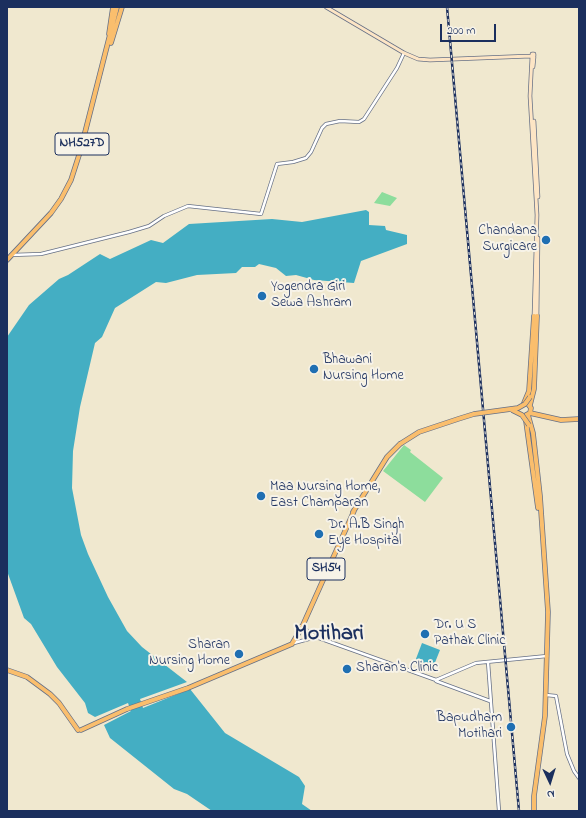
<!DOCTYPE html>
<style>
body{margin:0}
#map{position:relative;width:586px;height:818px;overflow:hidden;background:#f0e8cf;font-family:"Indie Flower",sans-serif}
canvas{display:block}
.frame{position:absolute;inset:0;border:8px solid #1b2f5e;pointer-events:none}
.north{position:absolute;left:530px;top:762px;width:40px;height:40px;-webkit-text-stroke:3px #f7f3e8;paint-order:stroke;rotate:176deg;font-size:11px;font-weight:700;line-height:16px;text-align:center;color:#1b2f5e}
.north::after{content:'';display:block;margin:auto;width:14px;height:18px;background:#1b2f5e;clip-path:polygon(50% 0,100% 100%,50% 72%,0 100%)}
.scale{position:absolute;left:440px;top:24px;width:56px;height:18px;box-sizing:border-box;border:2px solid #1b2f5e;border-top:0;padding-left:5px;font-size:12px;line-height:14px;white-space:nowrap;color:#1b2f5e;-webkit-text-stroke:3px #f7f3e8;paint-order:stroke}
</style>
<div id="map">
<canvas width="586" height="818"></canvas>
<div class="frame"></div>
<div class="north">N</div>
<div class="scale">200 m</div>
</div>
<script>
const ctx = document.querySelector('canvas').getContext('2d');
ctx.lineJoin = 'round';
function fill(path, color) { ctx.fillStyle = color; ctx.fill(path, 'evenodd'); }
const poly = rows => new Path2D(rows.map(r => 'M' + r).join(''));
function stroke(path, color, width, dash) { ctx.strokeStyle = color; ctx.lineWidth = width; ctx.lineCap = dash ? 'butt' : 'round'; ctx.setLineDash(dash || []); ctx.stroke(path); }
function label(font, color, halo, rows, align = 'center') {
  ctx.font = font + ' "Indie Flower",sans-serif'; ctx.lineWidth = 4; ctx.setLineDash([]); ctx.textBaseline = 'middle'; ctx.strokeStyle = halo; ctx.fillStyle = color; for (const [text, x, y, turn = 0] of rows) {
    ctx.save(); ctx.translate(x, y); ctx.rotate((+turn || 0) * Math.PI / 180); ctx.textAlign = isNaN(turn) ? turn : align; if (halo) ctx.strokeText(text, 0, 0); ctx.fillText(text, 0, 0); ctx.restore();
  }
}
const green = poly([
 [382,192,397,198,390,206,374,203],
 [404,445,411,450,410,452,443,478,425,502,383,471]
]);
const water = poly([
 [366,210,369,212,369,225,385,226,386,230,407,235,407,244,361,261,354,283,314,280,296,275,286,276,276,268,259,264,255,267,242,267,236,273,197,275,166,283,156,282,115,308,102,337,95,343,80,407,73,451,72,488,81,535,88,554,108,597,127,631,142,647,187,682,140,699,143,708,190,689,225,733,299,777,305,786,302,804,312,811,212,811,187,794,174,789,110,738,104,725,131,711,128,703,95,717,88,713,85,703,57,667,31,624,24,618,7,571,7,337,29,305,59,279,68,275,100,254,110,259,151,240,163,243,189,224,272,219,302,222],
 [422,643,440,650,432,670,414,664]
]);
const tertiary = poly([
 [11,255,41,254,129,232,149,226,164,216,188,206,261,214,277,164,293,162,306,158,311,152,322,128,326,124,340,121,359,122,364,119,397,68,404,53],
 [301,626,316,637,436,680,476,663,547,656],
 [294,643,316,637],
 [488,662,499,811],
 [436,681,490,701],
 [546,695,556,696,567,754,574,771,579,778]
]);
const secondary = poly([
 [326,7,404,53,418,59,430,60,531,56],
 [532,54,534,54,534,56,532,57,532,54],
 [532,56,530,96,537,215,534,316],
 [533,67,534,57],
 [534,121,538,197],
 [537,316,538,238]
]);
const primary = poly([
 [524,403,528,404,531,408,530,413,526,415],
 [524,403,529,391,534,316],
 [530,405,534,389,537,316],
 [530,413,561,420,579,419],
 [528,415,533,433,540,496,548,612,545,716,534,796,534,811],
 [526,421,538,508],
 [353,512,387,457,400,444],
 [7,670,27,677,50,694,59,703,78,730],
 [81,730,127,709,188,688,292,644,302,627,354,511]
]);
const trunk = poly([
 [109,34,113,7],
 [111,43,122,7],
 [7,260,51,213,61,199,71,180,80,152,117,7]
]);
const rail = poly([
 [447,7,519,811]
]);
const primaryBridge = poly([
 [512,410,522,415,529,425],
 [400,444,419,432,458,419,474,414,518,408,525,404,530,397]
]);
const markers = [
 [546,240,5,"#1f6fb2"],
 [262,296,5,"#1f6fb2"],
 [314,369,5,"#1f6fb2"],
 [261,496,5,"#1f6fb2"],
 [319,534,5,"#1f6fb2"],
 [425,634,5,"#1f6fb2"],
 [239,654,5,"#1f6fb2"],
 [347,669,5,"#1f6fb2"],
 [511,727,5,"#1f6fb2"]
];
const shields = [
 [82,144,54],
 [326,569,38]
];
const shieldNames = [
 ["NH527D",82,144],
 ["SH54",326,569]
];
const poiNames = [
 ["Chandana",537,232,"right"],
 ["Surgicare",537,248,"right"],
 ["Yogendra Giri",271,288],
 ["Sewa Ashram",271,304],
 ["Bhawani",323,361],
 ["Nursing Home",323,377],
 ["Maa Nursing Home,",270,488],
 ["East Champaran",270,504],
 ["Dr. A.B Singh",328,526],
 ["Eye Hospital",328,542],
 ["Dr. U S",434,626],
 ["Pathak Clinic",434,642],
 ["Sharan",230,646,"right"],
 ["Nursing Home",230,662,"right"],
 ["Sharan's Clinic",356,669],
 ["Bapudham",502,719,"right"],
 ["Motihari",502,735,"right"]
];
const townNames = [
 ["Motihari",329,635]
];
fill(green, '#8ddd9c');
fill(water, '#44aec3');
stroke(tertiary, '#667086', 4);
stroke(secondary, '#667086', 4.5);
stroke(primary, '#667086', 5.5);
stroke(trunk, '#667086', 5.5);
stroke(tertiary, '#fff', 2.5);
stroke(secondary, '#fde5c5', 3);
stroke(primary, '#fabe6d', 4);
stroke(trunk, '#fabe6d', 4);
stroke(rail, '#1b2f5e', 2.5);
stroke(rail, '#f7f3e8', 1, [3]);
stroke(primaryBridge, '#667086', 5.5, []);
stroke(primaryBridge, '#fabe6d', 4);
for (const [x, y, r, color] of markers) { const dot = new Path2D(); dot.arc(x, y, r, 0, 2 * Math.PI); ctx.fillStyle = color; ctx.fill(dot); stroke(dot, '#f7f3e8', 1.5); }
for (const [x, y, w] of shields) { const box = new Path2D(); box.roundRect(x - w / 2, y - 11, w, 22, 3); ctx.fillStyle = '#f7f3e8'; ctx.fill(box); stroke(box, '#1b2f5e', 1); }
label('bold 13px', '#1b2f5e', null, shieldNames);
label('14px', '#1b2f5e', '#f7f3e8', poiNames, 'left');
label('bold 22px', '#1b2f5e', '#f7f3e8', townNames);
</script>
